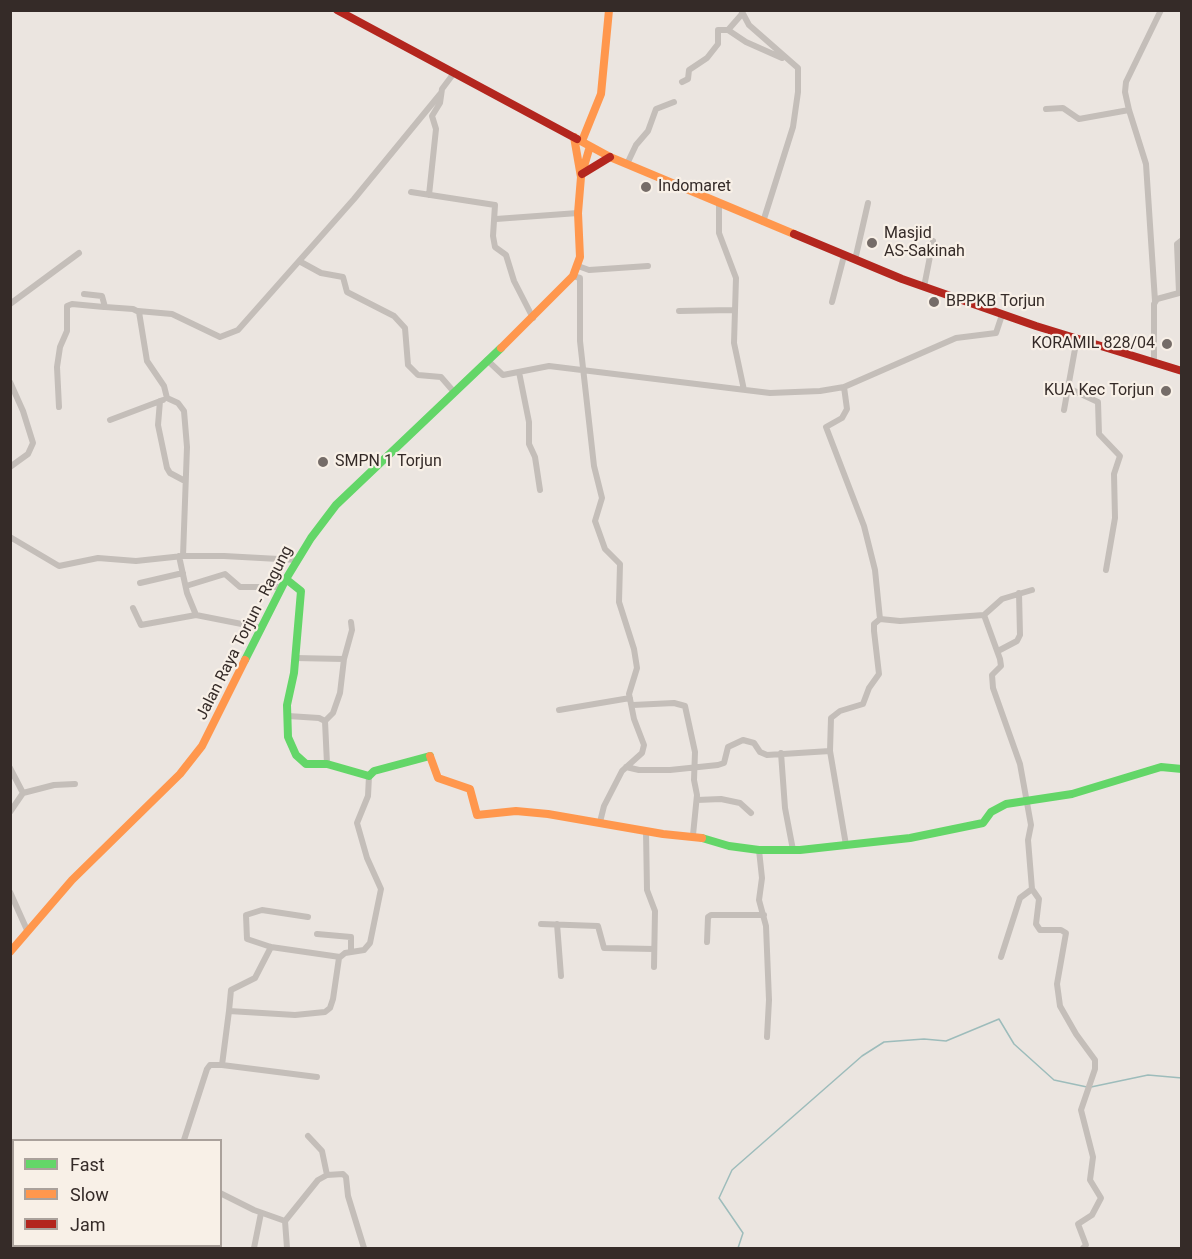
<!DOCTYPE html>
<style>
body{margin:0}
#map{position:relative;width:1192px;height:1259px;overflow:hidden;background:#ebe5e0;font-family:Roboto,sans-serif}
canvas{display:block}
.frame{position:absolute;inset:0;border:12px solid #352b28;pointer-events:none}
.legend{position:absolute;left:12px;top:1139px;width:210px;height:108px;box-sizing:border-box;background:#f8f0e7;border:2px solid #aaa19b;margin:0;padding:8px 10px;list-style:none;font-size:18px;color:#352b28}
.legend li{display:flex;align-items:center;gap:12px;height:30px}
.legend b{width:30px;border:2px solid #aaa19b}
</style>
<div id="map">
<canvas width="1192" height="1259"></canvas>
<div class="frame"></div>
<ul class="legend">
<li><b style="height:8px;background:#63d668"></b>Fast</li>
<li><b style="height:8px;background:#ff974d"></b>Slow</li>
<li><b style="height:8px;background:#b3261e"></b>Jam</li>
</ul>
</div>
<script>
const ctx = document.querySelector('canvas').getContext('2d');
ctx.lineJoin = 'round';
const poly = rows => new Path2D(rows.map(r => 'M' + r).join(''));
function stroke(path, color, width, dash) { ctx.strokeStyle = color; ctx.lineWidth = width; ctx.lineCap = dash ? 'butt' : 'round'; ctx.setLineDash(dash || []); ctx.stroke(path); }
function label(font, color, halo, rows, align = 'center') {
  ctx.font = font + ' Roboto,sans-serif'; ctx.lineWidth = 4.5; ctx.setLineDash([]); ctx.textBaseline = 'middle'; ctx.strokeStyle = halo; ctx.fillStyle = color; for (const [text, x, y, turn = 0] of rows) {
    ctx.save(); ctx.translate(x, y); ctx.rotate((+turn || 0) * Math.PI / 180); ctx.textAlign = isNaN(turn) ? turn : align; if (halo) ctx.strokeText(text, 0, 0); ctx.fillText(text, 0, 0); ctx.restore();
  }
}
const stream = poly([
 [1091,1087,1148,1075,1182,1078],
 [738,1248,743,1233,719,1198,732,1170,862,1056,884,1042,924,1039,946,1041,999,1019,1014,1044,1054,1080,1087,1087]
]);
const street = poly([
 [741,10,749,25,798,68,798,92,793,127,763,222],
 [742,14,728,30,746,42,782,58],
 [682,82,688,79,689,70,707,58,718,44,718,30,728,30],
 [1046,109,1063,108,1079,119,1129,110,1125,92,1126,82,1161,10],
 [1129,110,1146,164,1155,301],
 [627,164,636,145,648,131,656,109,674,102],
 [411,192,495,205,493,236,495,247,506,255,514,281,533,318],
 [429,195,436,129,432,116,440,103,442,89,454,73],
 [719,204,719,233,736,278,734,343,744,390],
 [496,219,578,213],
 [855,260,868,203],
 [299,261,321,273,343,277,347,292,394,316,405,328,408,365,418,375,441,377,454,392],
 [578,266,589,270,648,266],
 [573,276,580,278,580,341,594,466,602,498,595,521,605,549,620,564,619,602,634,649,637,668,629,694,634,719,644,745,642,753,622,771,604,806,600,822],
 [924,287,933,241],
 [84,294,102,296,105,307,133,309,139,312,147,361,164,386,167,398,178,403,184,411,187,447,183,556],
 [832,302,844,256],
 [10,304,79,253],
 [138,311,172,314,220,337,238,330,354,199,441,93],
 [679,311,733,310],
 [487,360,503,375,549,366,770,393,820,391,844,387,956,338,996,333,1002,315],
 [1154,362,1154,304,1157,299,1179,293,1177,244,1182,240],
 [519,372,529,422,529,444,535,457,540,490],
 [10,382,23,411,33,443,28,454,10,467],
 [844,387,847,409,842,418,826,427,864,526,875,570,880,619,900,621,984,615,1000,659,1001,666,992,675,993,688,1020,764,1031,825,1028,840,1032,889,1039,899,1036,924,1040,930,1061,930,1066,933,1057,984,1060,1006,1076,1034,1095,1060,1095,1069,1081,1110,1093,1157,1090,1180,1101,1198,1092,1215,1078,1224,1086,1245,1083,1248],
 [1068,388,1098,402,1099,434,1120,456,1114,474,1115,518,1106,570],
 [160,401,158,425,167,468,170,473,185,481],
 [59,407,57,367,60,347,67,331,67,306,72,304,104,307],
 [1064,410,1077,338],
 [110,420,163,400],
 [10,537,59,566,98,558,136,561,183,556,224,556,297,560],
 [179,556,187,593,196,615,262,628],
 [140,583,183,573],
 [186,586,225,574,240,587,282,587],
 [133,608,141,625,196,615],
 [984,615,1002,599,1032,590],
 [998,651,1017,641,1020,635,1019,593],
 [295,658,344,659,352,630,351,622],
 [633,705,674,703,685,706,695,752,694,780,697,795,693,835],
 [559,710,630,698],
 [288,716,319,718,325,721,327,764],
 [325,721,333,713,340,693,344,659],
 [830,751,831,718,840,711,863,704,869,688,879,674,874,631,874,624,880,619],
 [781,753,785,808,793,850],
 [626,767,639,770,670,770,718,765,724,763,728,747,743,740,754,743,760,752,767,755,830,751,846,845],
 [10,768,23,793,10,812],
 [23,793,54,785,75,784],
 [697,800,721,799,740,803,751,813],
 [646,831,647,890,655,911,654,967],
 [759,850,762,878,759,900,766,926,769,1000,767,1037],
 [10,892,27,930],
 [308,917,262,910,246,915,247,939,271,947,340,957],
 [541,924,598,926,604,948,654,949],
 [557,924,561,976],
 [317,934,351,937,351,952],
 [707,942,708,917,711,915,764,915],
 [1001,957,1020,898,1032,889],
 [229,1011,231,990,255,978,271,947],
 [222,1065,317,1077],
 [308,1136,322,1151,327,1175],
 [184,1140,207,1069,210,1065,222,1065,229,1011,295,1015,325,1012,330,1008,333,999,339,958,345,953,364,950,370,943,381,889,367,858,357,823,368,796,369,776],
 [10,1163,14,1164],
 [220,1193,254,1210,285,1221,318,1180,327,1175,343,1174,346,1177,348,1196,364,1248],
 [285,1221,287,1248],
 [102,1246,102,1248],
 [184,1246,185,1248],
 [73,1248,78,1246],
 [254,1248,261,1213]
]);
const fast = poly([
 [286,579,301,591,294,673,287,705,288,737,296,755,306,764,327,764,369,776,374,771,430,756],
 [245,660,286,579,311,538,336,505,501,348],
 [702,838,729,846,759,850,800,850,910,838,983,823,991,812,1006,804,1072,794,1161,767,1182,769]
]);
const slow = poly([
 [574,137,581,177],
 [577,139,610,157,794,234],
 [582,141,601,94,609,10],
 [501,348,573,276,580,257,578,213,581,177,590,146],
 [430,756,438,778,470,789,477,815,516,811,548,814,663,834,702,838],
 [10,952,72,880,180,774,202,746,245,660]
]);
const jam = poly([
 [337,10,577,139],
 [582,174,610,157],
 [794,234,902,279,1036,326,1182,371]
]);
const markers = [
 [646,187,6,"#756c68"],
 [872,243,6,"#756c68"],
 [934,302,6,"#756c68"],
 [1167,344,6,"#756c68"],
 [1166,391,6,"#756c68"],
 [323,462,6,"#756c68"]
];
const poiNames = [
 ["Indomaret",658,187],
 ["Masjid",884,234],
 ["AS-Sakinah",884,252],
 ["BPPKB Torjun",946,302],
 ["KORAMIL 828/04",1155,344,"right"],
 ["KUA Kec Torjun",1154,391,"right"],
 ["SMPN 1 Torjun",335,462]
];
const streetNames = [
 ["Jalan Raya Torjun - Ragung",245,633,-63]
];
stroke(stream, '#9dbcbb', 1.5);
stroke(street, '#c4beb9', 6);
stroke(fast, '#63d668', 8);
stroke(slow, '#ff974d', 8);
stroke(jam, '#b3261e', 8);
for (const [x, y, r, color] of markers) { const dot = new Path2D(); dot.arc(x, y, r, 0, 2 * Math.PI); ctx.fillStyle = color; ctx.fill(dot); stroke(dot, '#f8f0e7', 2); }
label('16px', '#352b28', '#f8f0e7', poiNames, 'left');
label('16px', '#352b28', '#f8f0e7', streetNames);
</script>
